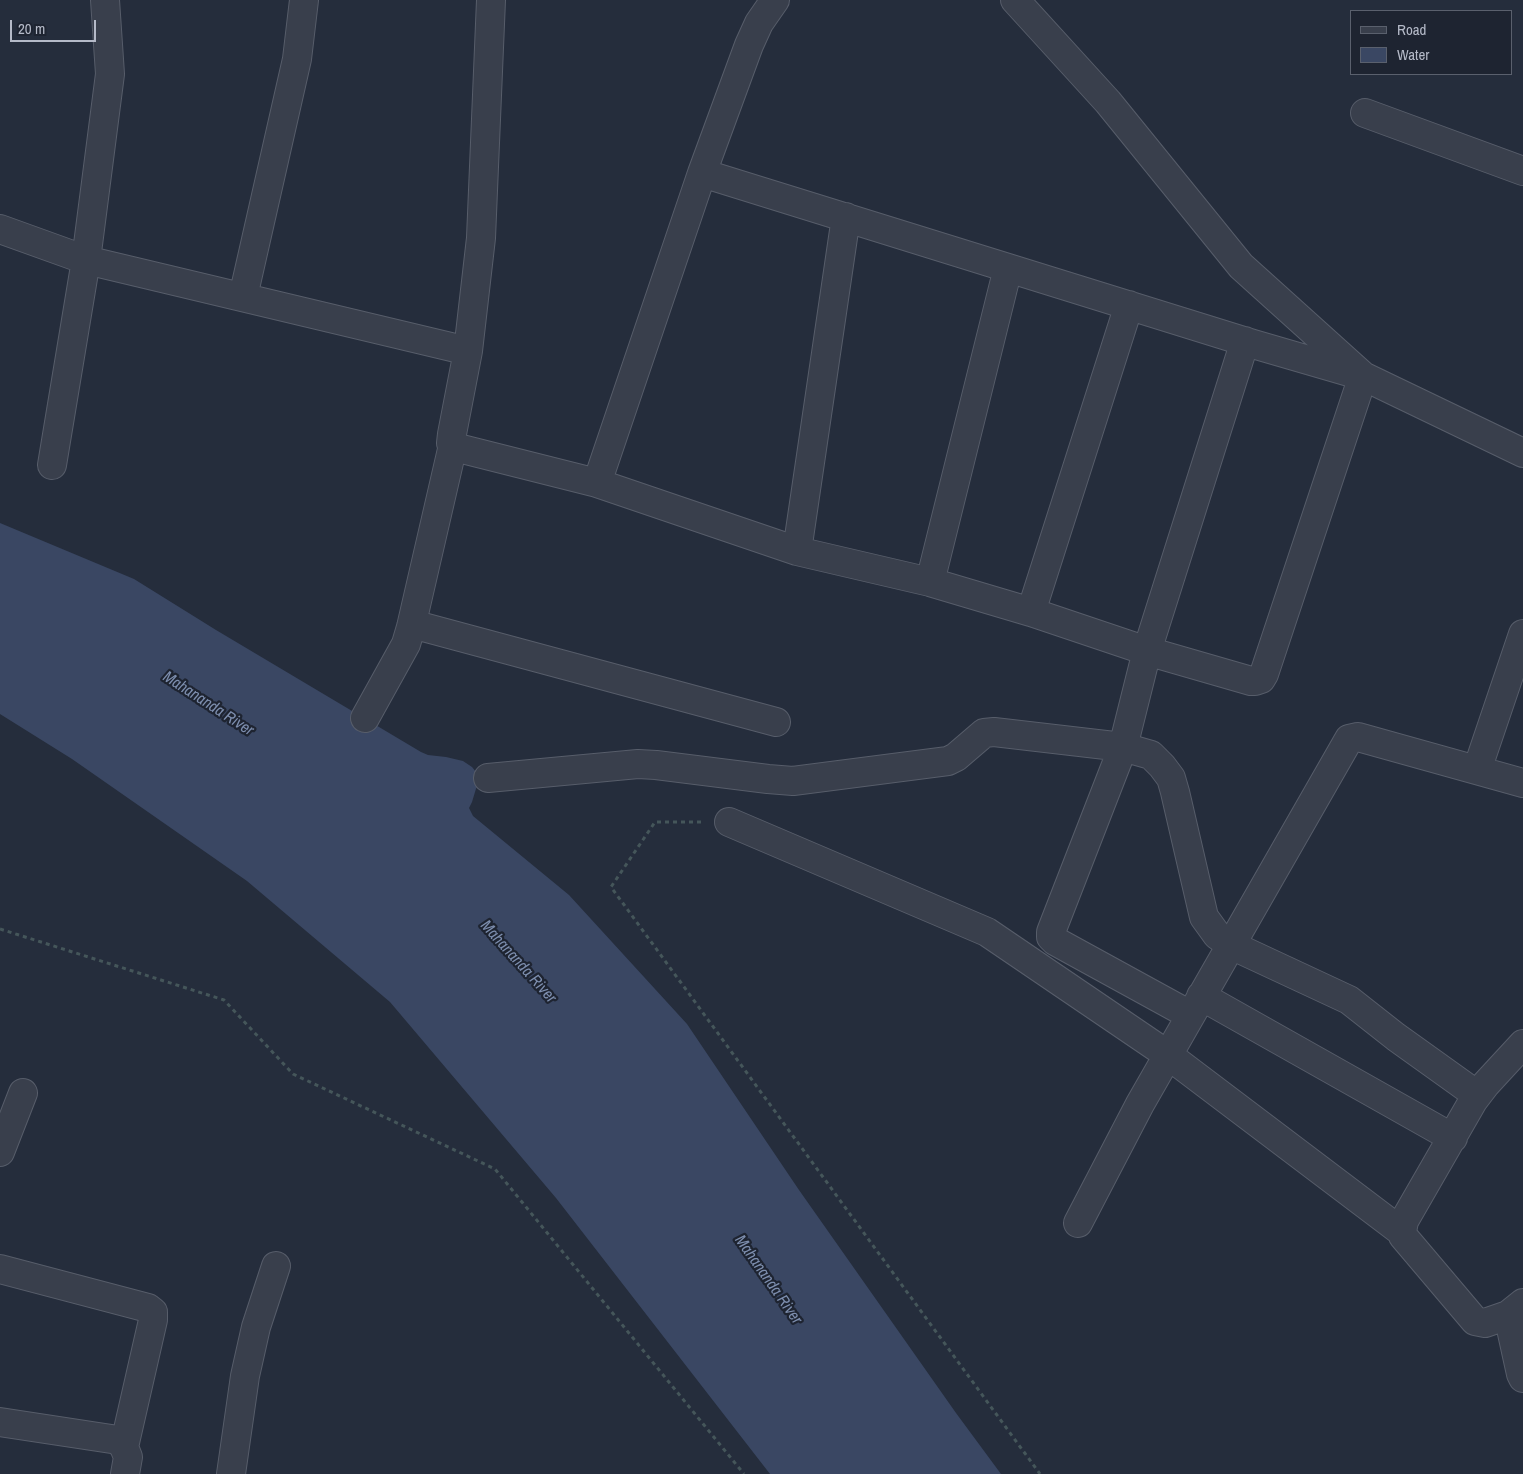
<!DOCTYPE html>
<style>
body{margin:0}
#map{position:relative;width:1523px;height:1474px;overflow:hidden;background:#252d3c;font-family:"Archivo Narrow",sans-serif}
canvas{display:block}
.legend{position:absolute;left:1350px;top:10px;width:162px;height:65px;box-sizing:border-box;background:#1e2431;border:1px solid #5a606d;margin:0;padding:6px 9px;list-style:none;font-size:15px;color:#b5bac8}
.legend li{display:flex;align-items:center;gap:10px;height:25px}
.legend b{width:25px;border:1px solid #5a606d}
.scale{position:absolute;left:10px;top:20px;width:86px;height:22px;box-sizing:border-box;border:2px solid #b5bac8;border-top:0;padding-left:6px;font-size:15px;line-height:18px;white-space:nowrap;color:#b5bac8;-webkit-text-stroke:4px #1e2431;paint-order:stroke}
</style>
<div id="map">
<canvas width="1523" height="1474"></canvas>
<ul class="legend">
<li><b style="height:6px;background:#393f4c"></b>Road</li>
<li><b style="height:14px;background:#3a4763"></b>Water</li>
</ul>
<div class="scale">20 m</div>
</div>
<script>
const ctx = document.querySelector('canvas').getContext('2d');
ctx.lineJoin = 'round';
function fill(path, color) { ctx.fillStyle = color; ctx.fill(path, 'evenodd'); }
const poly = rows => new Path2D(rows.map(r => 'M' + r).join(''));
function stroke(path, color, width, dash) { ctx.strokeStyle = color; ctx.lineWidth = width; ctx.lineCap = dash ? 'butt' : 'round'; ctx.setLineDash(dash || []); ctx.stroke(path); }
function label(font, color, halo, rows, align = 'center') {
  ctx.font = font + ' "Archivo Narrow",sans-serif'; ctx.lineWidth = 4.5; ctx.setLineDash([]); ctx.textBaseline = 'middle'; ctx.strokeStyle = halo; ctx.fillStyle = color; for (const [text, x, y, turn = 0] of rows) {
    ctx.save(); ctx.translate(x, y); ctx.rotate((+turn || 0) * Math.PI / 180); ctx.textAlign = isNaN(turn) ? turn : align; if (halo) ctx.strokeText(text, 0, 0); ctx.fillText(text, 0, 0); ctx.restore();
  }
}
const water = poly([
 [0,523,134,579,216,630,421,752,428,755,446,757,463,761,472,767,476,772,478,782,472,802,469,808,473,816,569,895,687,1024,799,1190,956,1413,1001,1474,770,1474,556,1198,390,1002,247,881,72,759,0,714]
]);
const path = poly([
 [701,822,655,822,611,887,1040,1474],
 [0,929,224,1000,293,1074,495,1169,744,1474]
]);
const minor = poly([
 [491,0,481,238,468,351,452,434,451,443,453,445,458,448,597,483,797,551,930,582,1031,612,1147,651,1251,681,1255,681,1261,679,1264,674,1363,376,1253,344,702,173],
 [1015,0,1108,102,1241,266,1363,376,1523,453],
 [1365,113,1523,171],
 [0,229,86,260,468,351],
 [243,297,297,59,304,0],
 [52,465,86,260,110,74,105,0],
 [597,483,702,173,749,45,759,23,775,0],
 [797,551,846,217],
 [930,582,1008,268],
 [1031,612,1129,305],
 [412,624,776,722],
 [365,718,406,644,411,627,453,445],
 [1477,770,1523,634],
 [488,778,638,764,656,765,768,779,793,781,948,761,956,757,984,733,994,732,1123,747,1151,755,1162,766,1171,778,1175,792,1204,917,1217,935,1231,945,1349,1000,1396,1037,1477,1095],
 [729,822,987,932,1168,1055,1402,1232],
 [1201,996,1453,1138],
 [1190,1015,1055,941,1051,937,1051,932,1123,747,1147,651,1245,341],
 [1523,1044,1486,1084,1473,1101,1404,1221,1402,1232,1403,1236,1475,1321,1485,1323,1508,1315,1523,1303],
 [0,1152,23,1093],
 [1078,1223,1140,1104,1349,739,1358,737,1523,783],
 [0,1269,148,1308,153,1312,153,1320,124,1447],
 [1508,1315,1521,1374,1523,1378],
 [0,1422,118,1440,124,1447,128,1457,125,1474],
 [231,1474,245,1376,256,1327,276,1266]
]);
const waterNames = [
 ["Mahananda River",208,704,33],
 ["Mahananda River",518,962,48],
 ["Mahananda River",768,1280,55]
];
fill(water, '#3a4763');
stroke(minor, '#575d6a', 30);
stroke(path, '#45565a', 3, [4, 4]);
stroke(minor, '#393f4c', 28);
label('italic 16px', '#7d8eae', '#1e2431', waterNames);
</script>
